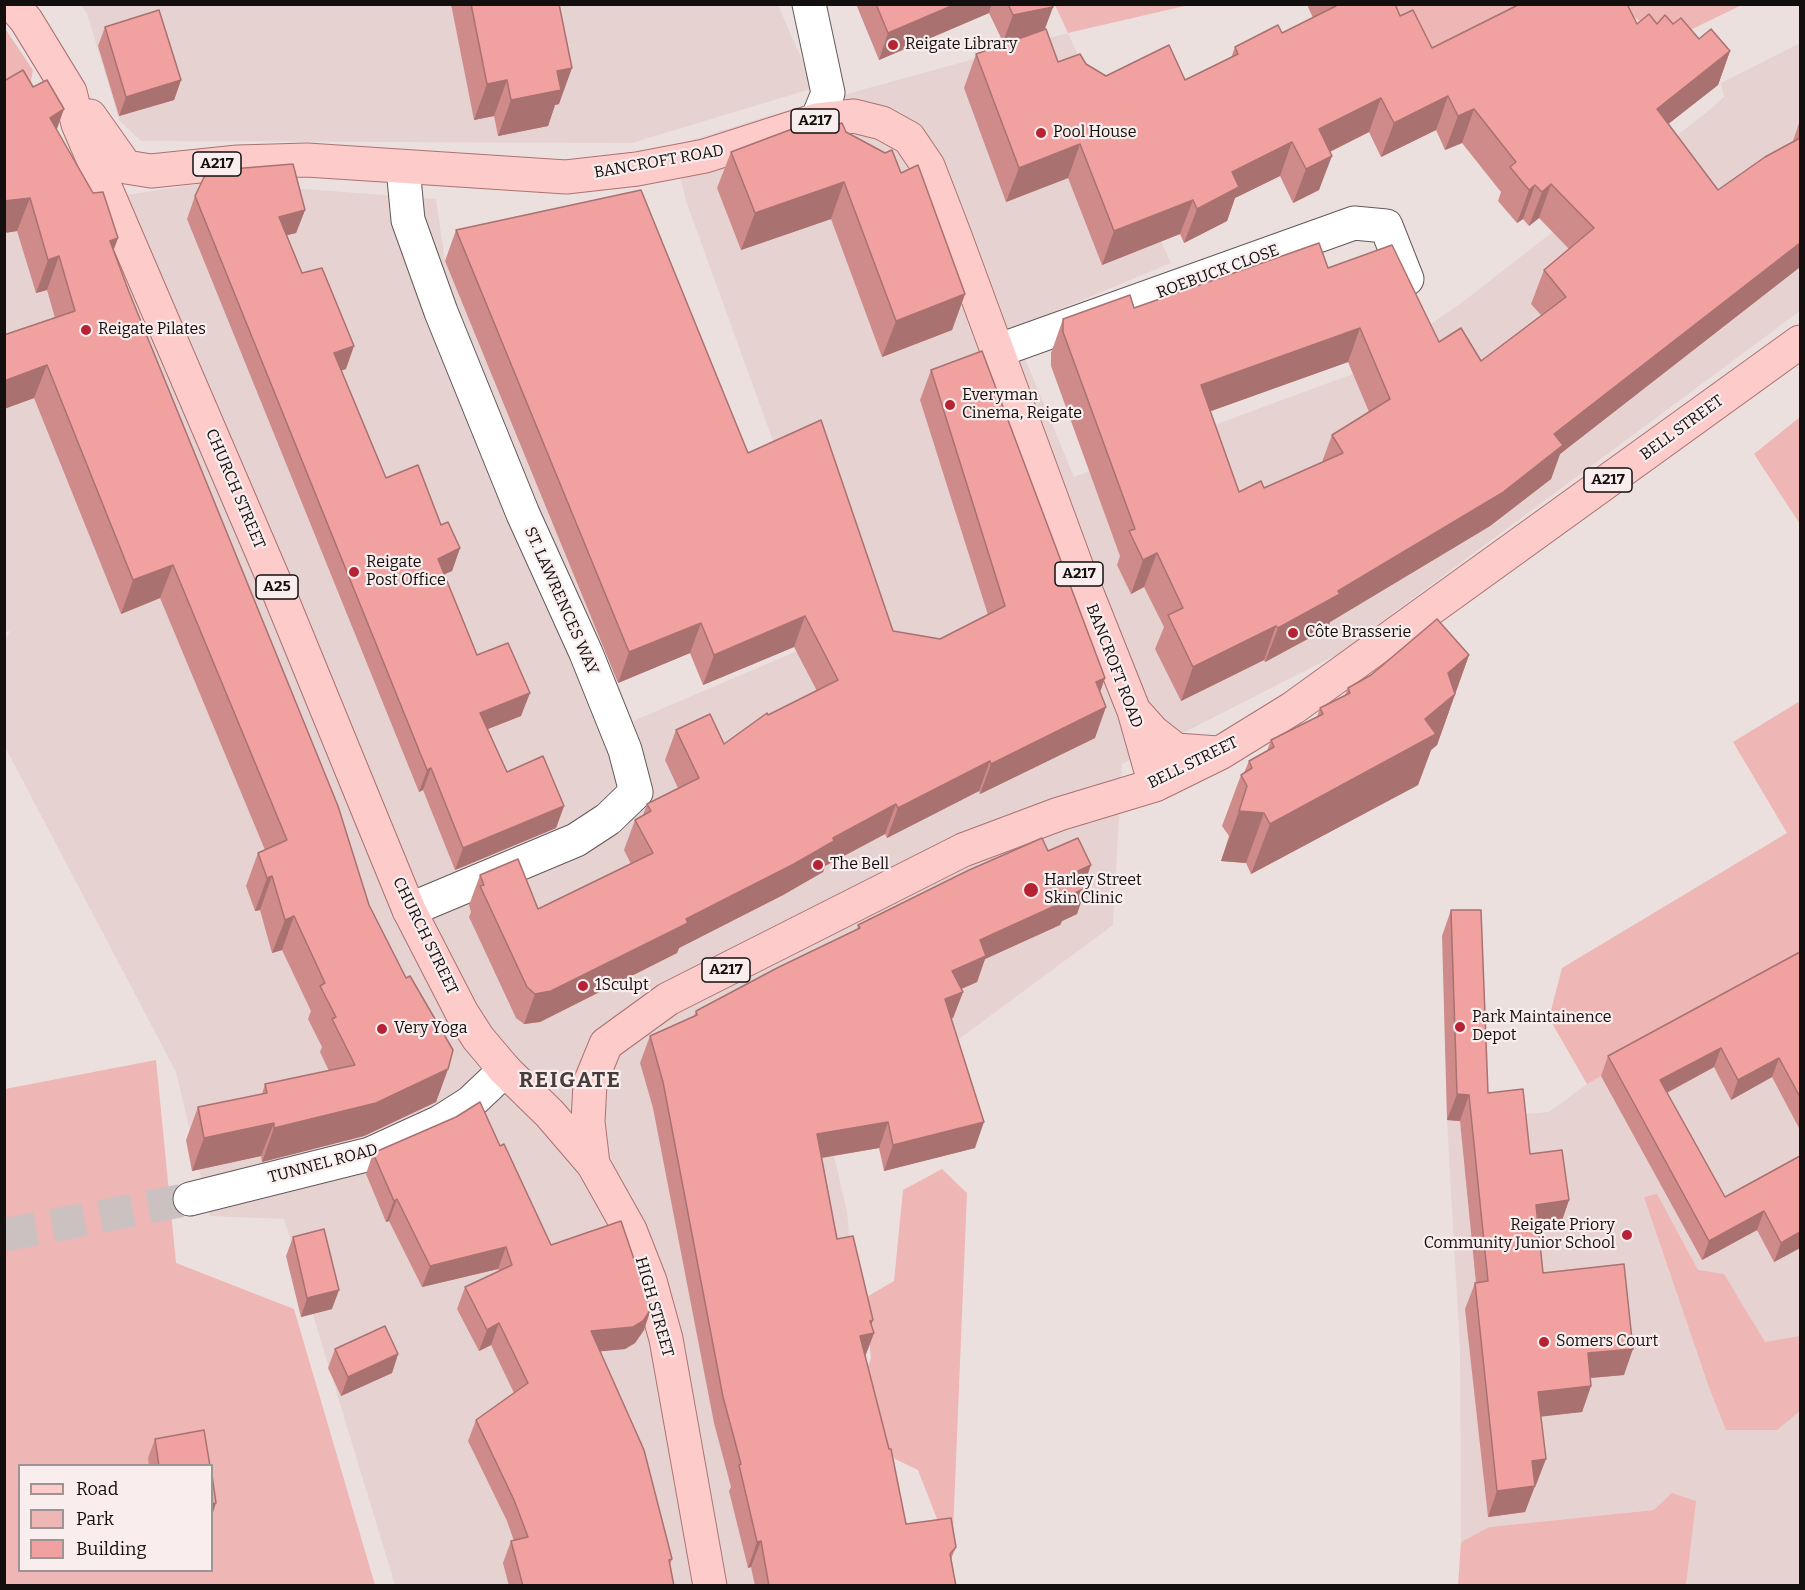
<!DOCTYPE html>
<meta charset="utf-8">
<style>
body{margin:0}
#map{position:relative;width:1805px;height:1590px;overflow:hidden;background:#ece0df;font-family:Bitter,serif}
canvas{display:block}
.frame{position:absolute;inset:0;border:6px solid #130f0f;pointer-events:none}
.legend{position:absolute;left:18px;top:1464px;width:195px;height:108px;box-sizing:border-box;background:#f9eded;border:2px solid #9d9494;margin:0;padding:8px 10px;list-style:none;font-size:18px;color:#130f0f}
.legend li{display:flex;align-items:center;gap:12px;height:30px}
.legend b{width:30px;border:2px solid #9d9494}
</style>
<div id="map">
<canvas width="1805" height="1590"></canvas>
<div class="frame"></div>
<ul class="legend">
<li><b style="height:8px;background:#fdcbca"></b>Road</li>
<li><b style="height:16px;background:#eeb7b5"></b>Park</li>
<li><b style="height:16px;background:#f1a2a0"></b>Building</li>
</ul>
</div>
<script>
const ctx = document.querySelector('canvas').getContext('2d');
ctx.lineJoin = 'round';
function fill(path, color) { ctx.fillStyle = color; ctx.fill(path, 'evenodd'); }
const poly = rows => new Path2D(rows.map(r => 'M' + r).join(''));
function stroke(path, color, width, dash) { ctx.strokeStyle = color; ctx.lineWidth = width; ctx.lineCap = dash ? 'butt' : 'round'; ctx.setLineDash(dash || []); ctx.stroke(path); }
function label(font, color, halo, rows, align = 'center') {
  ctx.font = font + ' Bitter,serif'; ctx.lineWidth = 4.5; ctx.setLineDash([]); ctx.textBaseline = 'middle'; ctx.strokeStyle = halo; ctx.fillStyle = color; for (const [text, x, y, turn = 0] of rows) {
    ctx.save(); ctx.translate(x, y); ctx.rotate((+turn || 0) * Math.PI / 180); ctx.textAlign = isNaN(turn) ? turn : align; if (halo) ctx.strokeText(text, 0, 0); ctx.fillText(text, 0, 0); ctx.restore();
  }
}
const built = poly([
 [80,5,778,5,814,88,632,143,141,141,119,120,87,13],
 [4,28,93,200,212,182,436,199,445,261,633,721,797,651,783,623,781,463,686,201,673,146,771,115,1068,33,1171,263,1013,329,1074,477,1366,369,1460,304,1707,112,1724,97,1721,83,1800,43,1800,311,1338,654,1122,764,1113,925,959,1039,820,1097,847,1211,879,1585,395,1585,284,1219,210,1216,176,1072,5,747,5,640,10,631,5,632],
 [1800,968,1800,1585,1686,1585,1687,1582,1654,1510,1489,1527,1461,1542,1460,1350,1447,1120,1549,1112,1587,1084]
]);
const green = poly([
 [1055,5,1189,5,1068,33],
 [1374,5,1532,5,1462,37,1423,52],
 [1626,5,1742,5,1667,41,1630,14],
 [4,27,33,70,30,86,4,107],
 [1800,417,1800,524,1754,454],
 [1800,701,1800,968,1587,1084,1549,1018,1562,968,1787,833,1733,742],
 [156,1060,176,1263,294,1309,375,1585,5,1586,5,1089],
 [20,1466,212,1466,212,1570,20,1570],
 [942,1169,967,1193,953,1533,942,1532,918,1470,895,1459,880,1434,865,1374,871,1358,865,1298,894,1281,903,1190],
 [1657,1194,1698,1270,1724,1274,1765,1342,1800,1336,1800,1411,1777,1430,1726,1430,1710,1390,1644,1197],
 [1672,1493,1696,1501,1686,1585,1458,1585,1461,1542,1489,1527,1654,1510]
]);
const pedestrianTunnel = poly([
 [4,1235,190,1199]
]);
const pedestrian = poly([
 [190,1199,370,1154,440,1122,470,1103,505,1070]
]);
const minor = poly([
 [809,4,828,93,817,120],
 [403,168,408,220,441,312,523,514,586,653,625,750,636,792,608,819,576,840,409,910],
 [997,351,1354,223,1386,226,1407,279]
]);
const primary = poly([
 [12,4,26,20,70,92,78,124,273,578,409,910,462,1013,478,1038,505,1070,550,1114,593,1164,630,1230,650,1281,666,1339,710,1586],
 [90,116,126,167,151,171,238,162,307,160,566,177,637,169,705,156,817,120,854,116,882,123,909,138,928,166,955,236,1079,573,1134,711,1155,785],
 [1135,712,1153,732,1176,750,1218,753],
 [593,1164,588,1122,590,1083,606,1044,668,999,963,850,1059,814,1155,785,1220,753,1293,708,1800,342]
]);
const wall = poly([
 [451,4,559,4,559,104,555,105,548,126,498,136,494,116,474,120],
 [856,4,1052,4,1053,7,1045,29,1058,62,1086,64,1106,76,1185,80,1231,58,1235,47,1282,33,1313,18,1308,7,1309,4,1395,4,1400,16,1432,48,1637,24,1673,24,1699,39,1730,51,1718,85,1668,124,1718,190,1794,142,1793,141,1800,120,1800,267,1560,454,1551,479,1490,526,1330,622,1328,628,1265,662,1264,660,1181,701,1155,649,1164,627,1144,587,1131,594,1117,565,1120,556,1051,366,1051,353,1063,319,1134,308,1328,268,1439,342,1481,361,1541,315,1531,304,1544,270,1569,249,1539,218,1529,226,1523,219,1517,223,1498,201,1501,192,1462,143,1445,150,1436,130,1381,157,1369,132,1330,152,1319,190,1293,203,1280,176,1235,198,1227,221,1184,243,1180,234,1102,265,1068,178,1006,202,964,88,976,54,1021,38,1003,42,989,13,879,60],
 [1348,362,1369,412,1332,435,1322,462,1264,488,1239,492,1210,411],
 [105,27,181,80,174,100,119,116,98,46],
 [4,81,56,129,118,238,113,250,129,292,369,905,448,1069,436,1102,364,1136,262,1162,261,1156,192,1171,186,1140,198,1107,262,1094,265,1084,329,1071,320,1052,322,1047,308,1019,311,1011,282,950,272,953,260,910,255,911,246,886,258,853,265,850,160,598,121,614,34,398,4,409,4,335,55,318,47,290,36,293,17,231,4,233],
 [829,128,846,132,901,173,965,294,952,330,882,357,831,219,741,250,717,188,731,152],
 [195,196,305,210,296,233,287,235,302,273,346,369,341,370,386,478,441,525,460,548,452,571,444,574,477,655,521,716,488,729,507,772,564,806,556,828,455,870,423,790,419,792,187,219],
 [456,230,748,453,893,631,940,639,988,615,920,400,931,370,1105,678,1100,692,1095,738,980,794,979,791,887,838,885,834,825,866,823,872,783,895,679,948,677,953,540,1022,524,1024,516,1018,469,917,471,912,469,905,480,875,538,909,631,864,624,850,635,820,643,815,647,804,678,788,665,760,676,730,724,744,768,715,817,691,794,647,703,685,690,653,618,683,445,261],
 [1469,655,1437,745,1431,750,1418,785,1251,874,1246,863,1221,861,1229,836,1222,826,1241,775,1244,773,1249,761,1267,751,1271,740,1317,717,1320,708,1345,695,1348,688],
 [1048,851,1084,883,1077,914,1062,921,1060,925,985,959,977,982,961,989,963,992,953,1018,951,1019,975,1148,884,1171,879,1148,822,1158,837,1239,871,1325,874,1333,865,1357,906,1524,956,1547,951,1559,956,1586,755,1586,751,1567,748,1568,729,1491,731,1487,714,1423,653,1108,640,1063,650,1036,694,1016,696,1011,857,930,858,925],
 [1451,910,1488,1093,1530,1154,1569,1200,1560,1226,1538,1229,1543,1273,1624,1375,1590,1378,1591,1386,1582,1412,1541,1416,1536,1485,1535,1485,1525,1512,1488,1517,1465,1309,1475,1283,1476,1283,1460,1121,1447,1120,1442,936],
 [1800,952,1800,1130,1772,1077,1731,1100,1714,1067,1667,1093,1725,1197,1800,1156,1800,1248,1774,1262,1757,1230,1702,1260,1601,1076,1608,1056],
 [500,1146,551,1245,644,1330,635,1343,625,1349,600,1351,672,1559,670,1565,674,1586,509,1586,503,1563,511,1541,514,1541,507,1521,468,1441,476,1420,514,1393,491,1345,479,1351,457,1309,465,1287,499,1271,498,1269,422,1287,389,1221,386,1222,366,1174,373,1153],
 [293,1237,332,1309,301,1317,286,1256],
 [335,1349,398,1354,392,1373,341,1396,328,1368],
 [155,1439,210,1466,149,1466,148,1458]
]);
const shadedWall = poly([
 [956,4,992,4,989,13,879,60,888,33],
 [1053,7,1043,33,1003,42,1013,15],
 [1730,51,1718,85,1644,143,1657,109],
 [572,68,559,104,555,105,548,126,498,136,511,100,557,71],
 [181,80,174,100,119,116,126,97],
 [507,80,494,116,474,120,487,84],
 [1448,96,1436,130,1381,157,1394,123],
 [1381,98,1369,132,1307,163,1319,129],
 [64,109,52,143,50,118],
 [1474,109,1462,143,1445,150,1458,116],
 [1292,142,1280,176,1235,198,1227,221,1184,243,1197,209,1232,172],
 [1080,144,1068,178,1006,202,1019,168],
 [1332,156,1319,190,1293,203,1306,169],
 [844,182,831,219,741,250,755,213],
 [1551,184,1539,218,1529,226,1542,192],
 [1535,185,1523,219,1517,223,1529,190],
 [30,198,17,231,4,233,4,201],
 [1193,200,1180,234,1102,265,1114,231],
 [305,210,296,233,271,239,279,217],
 [118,238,106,271,110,241],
 [1800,243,1800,267,1560,454,1551,479,1490,526,1330,622,1328,628,1265,662,1278,628,1338,591,1554,434],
 [59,256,47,290,36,293,48,260],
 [965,294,952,330,882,357,896,321],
 [1360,328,1348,362,1189,419,1201,385],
 [354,346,346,369,326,376,334,353],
 [47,365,34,398,4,409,4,381],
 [460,548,452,571,429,581,438,559],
 [1157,553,1144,587,1131,594,1143,560],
 [173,565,160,598,121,614,133,580],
 [805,616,794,647,703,685,714,655],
 [701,623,690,653,618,683,629,652],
 [1276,626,1264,660,1181,701,1193,667],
 [1469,655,1437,745,1431,750,1418,785,1251,874,1270,824,1425,719,1448,673],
 [1105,678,1094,708,1096,682],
 [530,693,521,716,472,735,480,713],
 [1106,707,1095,738,980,794,991,764],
 [990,761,979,791,887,838,898,808],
 [431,768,423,790,419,792,427,770],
 [896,804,885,834,825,866,823,872,783,895,679,948,677,953,540,1022,524,1024,535,994,686,919],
 [564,806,556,828,455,870,463,848],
 [1239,811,1264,813,1246,863,1221,861],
 [1091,865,1082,890,1086,888,1077,914,1062,921,1060,925,985,959,977,982,943,997,952,971,980,940,1078,871],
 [272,876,260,910,255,911,267,878],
 [294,916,282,950,272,953,285,920],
 [963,992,953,1018,936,1025,945,999],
 [1721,1048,1714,1067,1653,1100,1660,1080],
 [1779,1058,1772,1077,1731,1100,1738,1080],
 [448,1069,436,1102,364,1136,262,1162,274,1128],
 [1457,1094,1469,1095,1460,1121,1447,1120],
 [888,1122,879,1148,808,1160,817,1134],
 [984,1122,975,1148,884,1171,893,1145],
 [274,1123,261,1156,192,1171,204,1138],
 [397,1199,389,1221,386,1222,394,1201],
 [1569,1200,1560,1226,1526,1231,1536,1205],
 [1764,1211,1757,1230,1702,1260,1709,1241],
 [1800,1232,1800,1248,1774,1262,1781,1243],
 [506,1247,498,1269,422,1287,430,1266],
 [339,1290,332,1309,301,1317,307,1298],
 [651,1309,644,1330,635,1343,625,1349,584,1353,591,1331],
 [873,1320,868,1334,874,1333,864,1359,860,1336,870,1321],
 [499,1323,491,1345,479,1351,487,1330],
 [1633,1349,1624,1375,1578,1379,1588,1353],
 [398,1354,392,1373,341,1396,348,1377],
 [1591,1386,1582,1412,1529,1418,1538,1392],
 [1546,1459,1536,1485,1522,1487,1532,1461],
 [1535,1486,1525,1512,1488,1517,1497,1491],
 [216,1503,212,1516,212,1504],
 [761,1541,751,1567,748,1568,757,1542]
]);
const building = poly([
 [471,4,559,4,572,68,557,71,561,90,511,100,507,80,487,84,471,4],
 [876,4,956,4,888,33,876,4],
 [1008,4,1052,4,1053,7,1013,15,1008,4],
 [1336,4,1395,4,1400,16,1413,10,1432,48,1520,4,1627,4,1637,24,1649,14,1657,24,1665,15,1673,24,1681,18,1699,39,1711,29,1730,51,1657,109,1718,190,1765,157,1800,138,1800,243,1554,434,1563,445,1502,493,1338,591,1340,594,1278,628,1276,626,1193,667,1168,615,1183,608,1157,553,1143,560,1129,531,1135,529,1063,332,1063,319,1130,295,1134,308,1319,243,1328,268,1392,245,1439,342,1461,328,1481,361,1566,297,1544,270,1594,228,1551,184,1542,192,1535,185,1529,190,1510,167,1516,162,1474,109,1458,116,1448,96,1394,123,1381,98,1319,129,1332,156,1306,169,1292,142,1232,172,1239,187,1197,209,1193,200,1114,231,1080,144,1019,168,976,54,1046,29,1058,62,1080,54,1086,64,1106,76,1169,45,1185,80,1238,54,1235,47,1278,25,1282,33,1336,6,1336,4],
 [1360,328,1390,399,1332,435,1343,453,1264,488,1261,481,1239,492,1201,385,1360,328],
 [159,10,181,80,126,97,105,27,159,10],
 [23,70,33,87,47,80,64,109,50,118,93,193,103,192,118,238,110,241,129,292,338,806,369,905,406,978,410,976,453,1050,448,1069,376,1103,274,1128,274,1123,204,1138,198,1107,267,1093,265,1084,355,1065,332,1019,336,1017,320,986,325,983,294,916,285,920,272,876,267,878,258,853,287,840,173,565,133,580,47,365,4,381,4,335,75,311,59,256,48,260,30,198,4,201,4,81,23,70],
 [824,117,829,128,842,123,846,132,885,153,892,150,901,173,918,165,965,294,896,321,844,182,755,213,731,152,824,117],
 [293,164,305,210,279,217,302,273,322,268,354,346,334,353,386,478,418,465,441,525,448,522,460,548,438,559,477,655,508,643,530,693,480,713,507,772,543,756,564,806,463,848,431,768,427,770,195,196,207,171,293,164],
 [641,190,748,453,821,420,893,631,940,639,1005,606,931,370,982,351,1105,678,1096,682,1106,707,991,764,990,761,898,808,896,804,833,838,834,841,794,864,686,919,688,923,551,991,535,994,527,987,480,886,484,885,480,875,518,859,538,909,653,853,635,820,651,811,647,804,699,778,676,730,710,714,724,744,767,713,768,715,838,680,805,616,714,655,701,623,629,652,456,230,641,190],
 [1437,619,1469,655,1448,673,1455,694,1425,719,1436,734,1270,824,1264,813,1239,811,1247,786,1241,775,1252,768,1249,761,1274,747,1271,740,1323,714,1320,708,1350,693,1348,688,1371,675,1437,619],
 [1042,838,1048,851,1078,838,1091,865,1078,871,1086,888,1068,896,1070,899,980,940,986,956,952,971,963,992,945,999,984,1122,893,1145,888,1122,817,1134,837,1239,853,1236,873,1320,870,1321,874,1333,860,1336,889,1449,891,1449,906,1524,951,1518,956,1547,950,1554,956,1586,769,1586,761,1541,757,1542,739,1465,741,1464,723,1397,663,1082,650,1036,697,1015,696,1011,777,968,860,928,858,925,967,871,1042,838],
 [1451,910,1481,910,1488,1093,1523,1089,1530,1154,1562,1150,1569,1200,1536,1205,1543,1273,1624,1264,1633,1349,1588,1353,1591,1386,1538,1392,1546,1459,1532,1461,1535,1486,1497,1491,1475,1283,1488,1281,1469,1095,1457,1094,1451,910],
 [1800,952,1800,1097,1779,1058,1738,1080,1721,1048,1660,1080,1725,1197,1800,1156,1800,1232,1781,1243,1764,1211,1709,1241,1608,1056,1800,952],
 [480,1102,500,1146,504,1144,551,1245,621,1221,651,1309,643,1321,633,1327,591,1331,644,1450,672,1559,669,1560,674,1586,523,1586,511,1541,528,1537,514,1500,476,1420,528,1383,499,1323,487,1330,465,1287,512,1265,506,1247,430,1266,397,1199,394,1201,373,1153,456,1117,480,1102],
 [324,1229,339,1290,307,1298,293,1237,324,1229],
 [385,1326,398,1354,348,1377,335,1349,385,1326],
 [204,1430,210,1466,159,1466,155,1439,204,1430],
 [212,1475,216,1503,212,1504,212,1475]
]);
const markers = [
 [893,45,6,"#b52334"],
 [1041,133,6,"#b52334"],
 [86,330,6,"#b52334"],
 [950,405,6,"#b52334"],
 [354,572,6,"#b52334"],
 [1293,633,6,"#b52334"],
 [818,865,6,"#b52334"],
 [1031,890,8,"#b52334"],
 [583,986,6,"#b52334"],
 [1460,1027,6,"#b52334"],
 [382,1029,6,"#b52334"],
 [1627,1235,6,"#b52334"],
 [1544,1342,6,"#b52334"]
];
const shields = [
 [815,121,48],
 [217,164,48],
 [1608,480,48],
 [1079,574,48],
 [277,587,42],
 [726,970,48]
];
const shieldNames = [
 ["A217",815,121],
 ["A217",217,164],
 ["A217",1608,480],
 ["A217",1079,574],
 ["A25",277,587],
 ["A217",726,970]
];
const poiNames = [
 ["Reigate Library",905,45],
 ["Pool House",1053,133],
 ["Reigate Pilates",98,330],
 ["Everyman",962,396],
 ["Cinema, Reigate",962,414],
 ["Reigate",366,563],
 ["Post Office",366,581],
 ["Côte Brasserie",1305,633],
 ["The Bell",830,865],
 ["Harley Street",1044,881],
 ["Skin Clinic",1044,899],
 ["1Sculpt",595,986],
 ["Park Maintainence",1472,1018],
 ["Depot",1472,1036],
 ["Very Yoga",394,1029],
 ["Reigate Priory",1615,1226,"right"],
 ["Community Junior School",1615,1244,"right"],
 ["Somers Court",1556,1342]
];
const streetNames = [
 ["BANCROFT ROAD",659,162,-10],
 ["ROEBUCK CLOSE",1218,272,-20],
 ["BELL STREET",1682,428,-36],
 ["CHURCH STREET",235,489,67],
 ["ST. LAWRENCES WAY",561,601,66],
 ["BANCROFT ROAD",1114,666,69],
 ["BELL STREET",1193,763,-26],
 ["CHURCH STREET",425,936,64],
 ["TUNNEL ROAD",323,1164,-15],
 ["HIGH STREET",654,1307,74]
];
const districtNames = [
 ["REIGATE",570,1081]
];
fill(built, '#e6d2d1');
fill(green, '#eeb7b5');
stroke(pedestrianTunnel, '#cbc1c0', 33, [33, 16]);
stroke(pedestrian, '#635958', 35);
stroke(minor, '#635958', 35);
stroke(primary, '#aa7271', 35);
stroke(pedestrian, '#fff', 33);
stroke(minor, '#fff', 33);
stroke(primary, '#fdcbca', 33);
fill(wall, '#cf8b8a');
fill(shadedWall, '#a97170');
fill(building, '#f1a2a0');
stroke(building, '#a97170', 1.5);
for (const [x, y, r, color] of markers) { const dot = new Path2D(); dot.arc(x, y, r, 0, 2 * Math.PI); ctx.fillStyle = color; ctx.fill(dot); stroke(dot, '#f9eded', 2); }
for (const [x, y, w] of shields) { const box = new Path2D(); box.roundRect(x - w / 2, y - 12, w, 24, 4.5); ctx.fillStyle = '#f9eded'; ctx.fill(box); stroke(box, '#130f0f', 1.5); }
label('bold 15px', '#130f0f', null, shieldNames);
label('16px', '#130f0f', '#f9eded', poiNames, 'left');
label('16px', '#130f0f', '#f9eded', streetNames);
ctx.letterSpacing = '1.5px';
label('bold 22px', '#473d3d', '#f9eded', districtNames);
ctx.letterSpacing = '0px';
</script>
